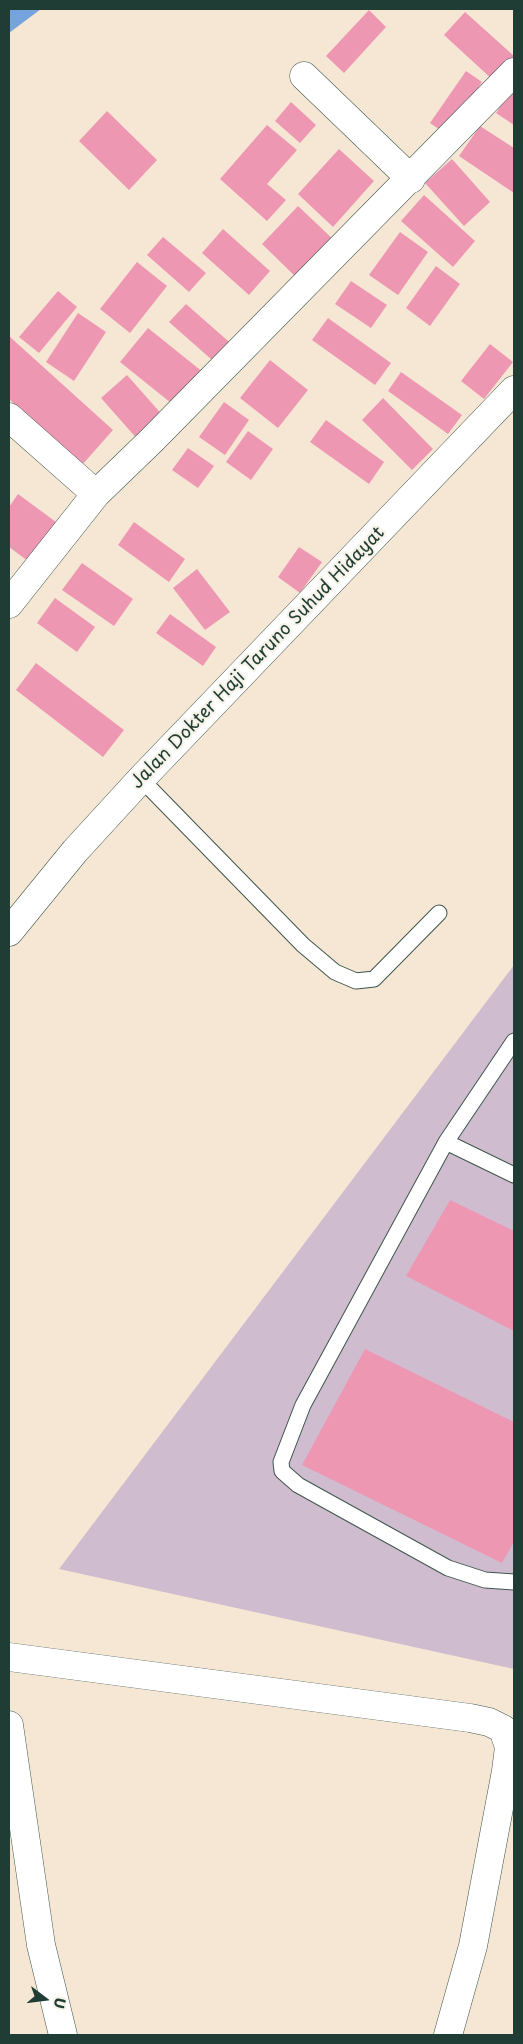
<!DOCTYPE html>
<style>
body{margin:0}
#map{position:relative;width:523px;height:2044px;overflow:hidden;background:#f6e7d4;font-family:"Playpen Sans",sans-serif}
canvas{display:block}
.frame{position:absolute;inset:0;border:10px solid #1f3d34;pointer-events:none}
.north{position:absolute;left:20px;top:1974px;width:50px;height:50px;-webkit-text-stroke:4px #f7f3e8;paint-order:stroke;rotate:105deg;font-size:14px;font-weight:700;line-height:20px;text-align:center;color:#1f3d34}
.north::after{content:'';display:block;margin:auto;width:18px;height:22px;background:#1f3d34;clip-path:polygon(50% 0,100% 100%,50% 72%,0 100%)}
</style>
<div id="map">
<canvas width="523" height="2044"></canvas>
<div class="frame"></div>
<div class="north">U</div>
</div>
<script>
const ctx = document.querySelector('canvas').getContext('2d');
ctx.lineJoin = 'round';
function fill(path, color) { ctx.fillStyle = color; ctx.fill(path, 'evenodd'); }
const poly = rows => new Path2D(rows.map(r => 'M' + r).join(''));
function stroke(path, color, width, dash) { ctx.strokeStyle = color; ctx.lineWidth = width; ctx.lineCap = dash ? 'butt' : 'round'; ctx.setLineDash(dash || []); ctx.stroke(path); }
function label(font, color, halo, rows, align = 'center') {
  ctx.font = font + ' "Playpen Sans",sans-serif'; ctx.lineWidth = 4.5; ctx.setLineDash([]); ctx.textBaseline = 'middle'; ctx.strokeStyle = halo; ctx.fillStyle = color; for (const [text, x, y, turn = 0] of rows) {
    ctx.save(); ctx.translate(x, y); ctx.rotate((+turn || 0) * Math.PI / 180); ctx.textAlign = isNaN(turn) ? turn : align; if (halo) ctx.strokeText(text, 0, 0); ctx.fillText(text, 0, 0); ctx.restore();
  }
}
const industrial = poly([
 [514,965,514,1669,59,1569]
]);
const water = poly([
 [9,9,41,9,9,33]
]);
const building = poly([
 [369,10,386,27,344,73,326,56],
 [465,12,514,56,493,80,444,35],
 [466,71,482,82,446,134,430,123],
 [510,91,514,94,514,125,496,113],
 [291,102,316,125,300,143,275,121],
 [107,111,157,160,129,190,79,141],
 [267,125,297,150,267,184,286,200,267,221,220,179],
 [480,126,514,148,514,193,459,156],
 [339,149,374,181,333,227,298,194],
 [452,159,490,202,464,226,425,183],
 [424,195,475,241,453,267,401,221],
 [298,206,336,242,300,281,262,244],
 [223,229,270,271,249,295,202,253],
 [400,232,428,252,398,295,369,275],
 [163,237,206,273,189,292,147,255],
 [137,262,167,286,130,333,100,309],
 [436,266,460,284,430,326,406,308],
 [351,281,387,305,371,328,335,304],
 [58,291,77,307,39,353,19,337],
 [186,304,236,348,220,367,169,322],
 [78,313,106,332,74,381,46,362],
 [328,318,391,363,375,385,312,340],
 [148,328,204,373,176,407,120,362],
 [9,336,113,430,82,465,9,399],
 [490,344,513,362,484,399,461,381],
 [270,360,308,390,278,428,240,398],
 [401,372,462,415,448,434,388,391],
 [127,375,165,418,139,441,101,398],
 [383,398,433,449,412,470,362,420],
 [224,402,249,420,225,455,199,437],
 [326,420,384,462,369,484,310,442],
 [248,431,273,449,251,480,226,462],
 [188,448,214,466,198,488,172,470],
 [18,494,56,522,28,561,9,547,9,507],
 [134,522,185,559,169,582,118,545],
 [299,547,322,562,300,593,278,577],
 [82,563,133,599,114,626,62,590],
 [197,569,230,612,205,630,173,588],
 [55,598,95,627,77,652,37,623],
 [170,614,216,647,203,666,156,633],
 [36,663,124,730,103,757,16,690],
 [450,1200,514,1231,514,1331,406,1276],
 [365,1349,514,1422,514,1542,502,1563,302,1465]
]);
const service = poly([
 [141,779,303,945,335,972,356,981,374,979,439,913],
 [514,1041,446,1142,303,1405,281,1462,282,1471,298,1485,448,1568,485,1580,514,1582],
 [446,1142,514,1175]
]);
const minor = poly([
 [304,76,411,179],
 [9,417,96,494],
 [9,604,96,494,152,440,514,72],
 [9,1657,470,1718,489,1722,503,1729,509,1747,506,1771,473,1946,448,2035]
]);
const tertiary = poly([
 [9,932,75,851,141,779,514,390],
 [9,1725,41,1945,63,2035]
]);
const streetNames = [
 ["Jalan Dokter Haji Taruno Suhud Hidayat",258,658,-46]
];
fill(industrial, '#cfbdcf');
fill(water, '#75a3de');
fill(building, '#ee97b3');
stroke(service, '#3f564c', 17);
stroke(minor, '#3f564c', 29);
stroke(tertiary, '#3f564c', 29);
stroke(service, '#fff', 15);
stroke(minor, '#fff', 28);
stroke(tertiary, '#fff', 28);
label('18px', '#1f3d34', '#f7f3e8', streetNames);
</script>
